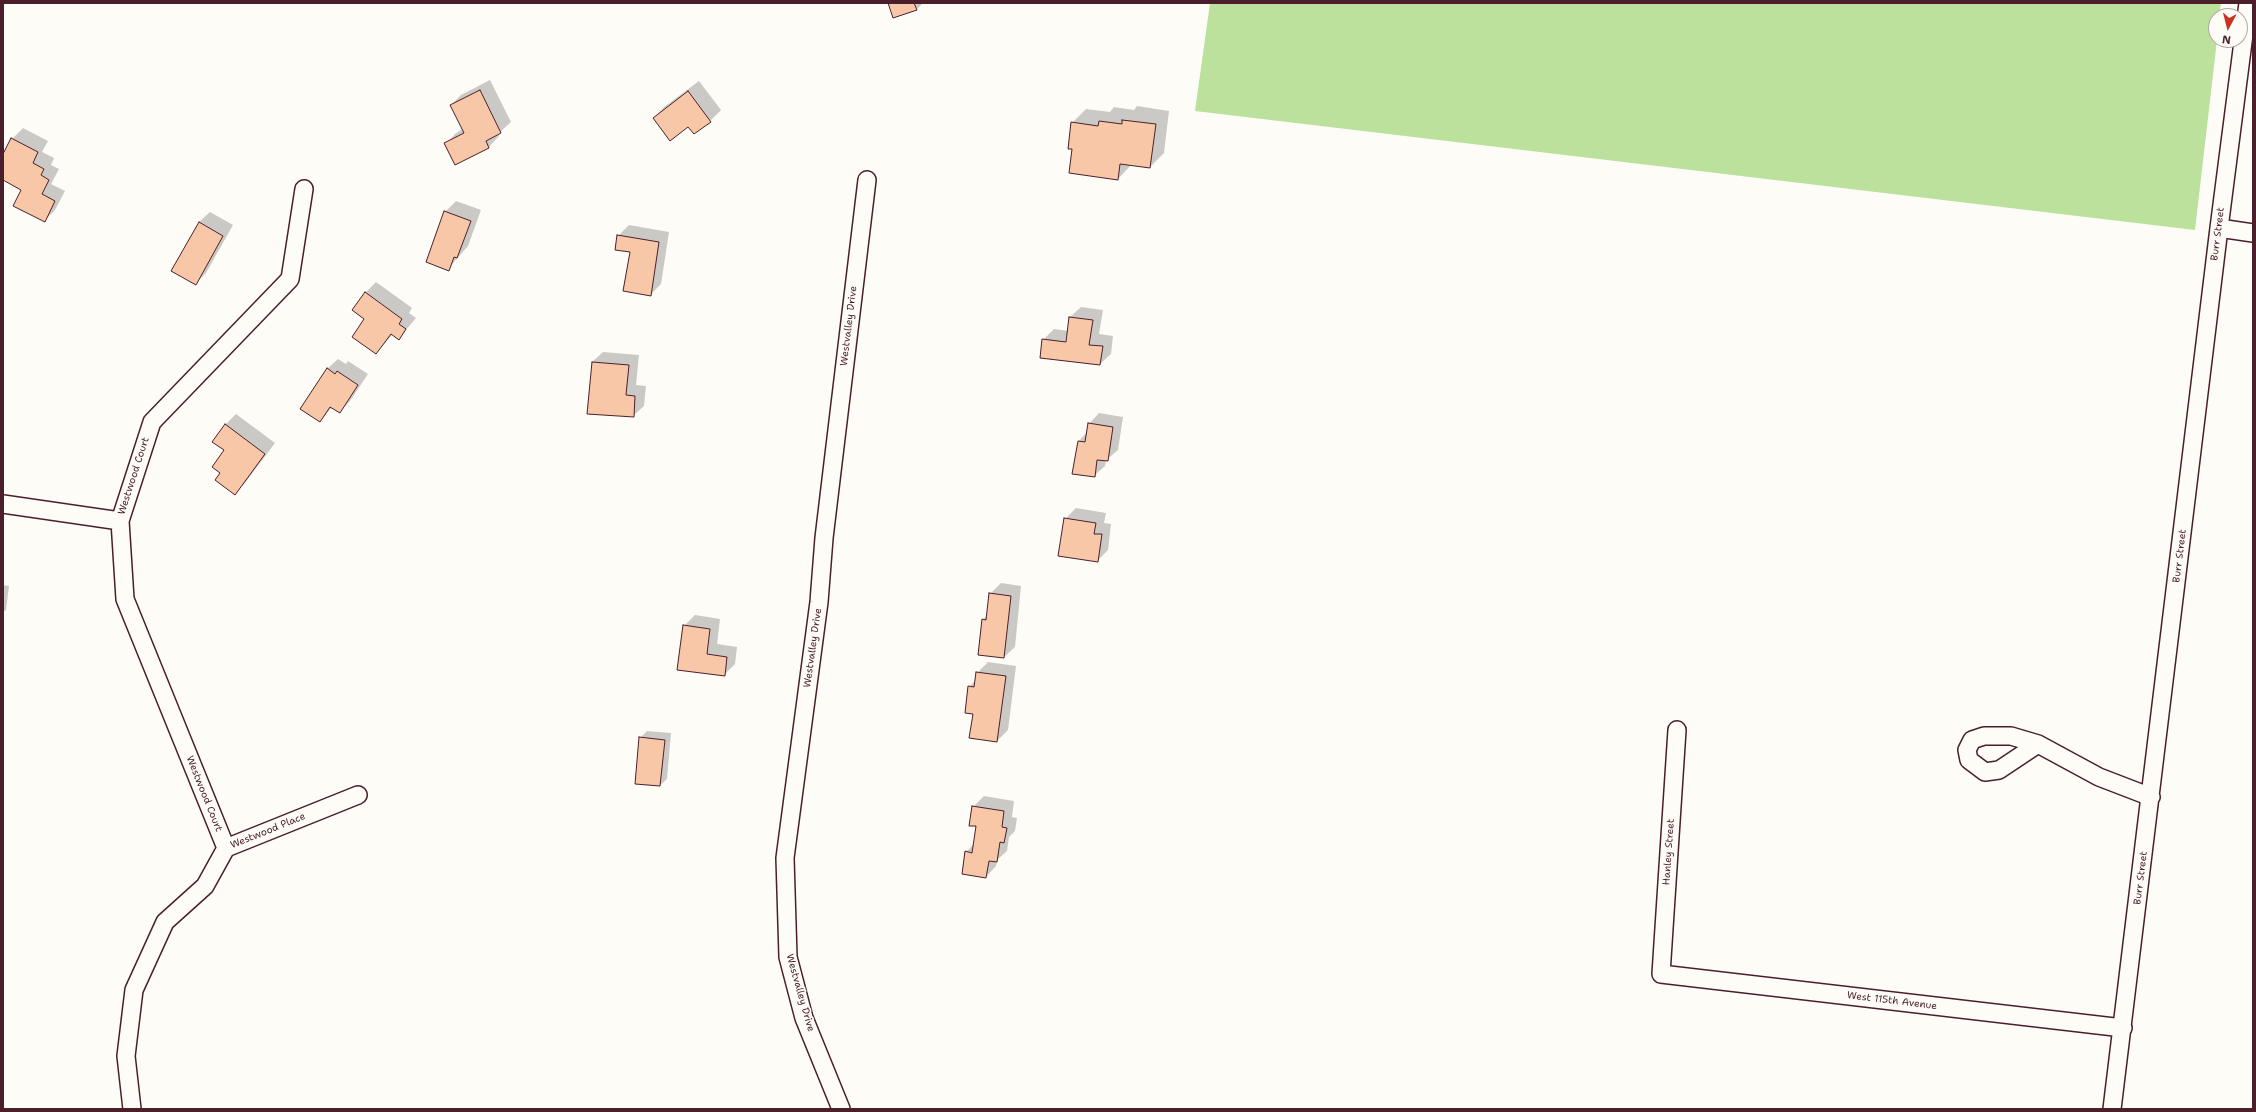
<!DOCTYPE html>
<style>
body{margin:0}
#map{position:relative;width:2256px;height:1112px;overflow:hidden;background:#fdfcf7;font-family:"Shantell Sans",sans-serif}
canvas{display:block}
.frame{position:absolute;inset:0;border:4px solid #4a1f2b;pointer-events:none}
.north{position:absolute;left:2208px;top:8px;width:40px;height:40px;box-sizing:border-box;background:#fdfcf7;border:1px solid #b5a4a5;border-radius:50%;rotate:187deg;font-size:11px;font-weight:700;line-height:16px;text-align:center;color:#4a1f2b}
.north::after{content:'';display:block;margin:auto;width:14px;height:18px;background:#c8321e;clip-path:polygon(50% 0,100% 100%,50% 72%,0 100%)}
</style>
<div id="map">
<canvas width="2256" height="1112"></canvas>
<div class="frame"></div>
<div class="north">N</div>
</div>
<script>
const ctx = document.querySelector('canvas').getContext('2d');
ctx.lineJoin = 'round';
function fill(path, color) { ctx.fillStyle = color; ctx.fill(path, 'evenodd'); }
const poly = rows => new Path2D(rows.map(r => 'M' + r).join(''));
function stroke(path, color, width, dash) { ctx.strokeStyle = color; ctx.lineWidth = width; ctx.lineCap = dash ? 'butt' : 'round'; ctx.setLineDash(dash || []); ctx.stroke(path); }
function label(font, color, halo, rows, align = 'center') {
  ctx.font = font + ' "Shantell Sans",sans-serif'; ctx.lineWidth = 3.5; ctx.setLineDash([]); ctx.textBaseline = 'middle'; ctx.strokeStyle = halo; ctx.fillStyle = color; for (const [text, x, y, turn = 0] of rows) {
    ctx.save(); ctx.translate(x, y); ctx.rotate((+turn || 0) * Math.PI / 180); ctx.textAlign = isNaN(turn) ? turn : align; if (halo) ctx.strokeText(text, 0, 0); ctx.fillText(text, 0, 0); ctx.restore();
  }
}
const green = poly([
 [1210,3,2221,3,2219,16,2216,16,2217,40,2195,230,1195,111]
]);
const shadow = poly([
 [889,3,923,3,916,10],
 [490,80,511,122,498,134,499,136,489,147,456,163,446,144,456,133,463,129,451,105,461,95],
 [699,81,721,110,710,121,694,133,689,126,654,118,664,107],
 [1137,106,1169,111,1164,153,1150,167,1132,164,1118,179,1073,148,1072,123,1086,109,1110,112,1114,107,1134,110],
 [23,128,48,141,42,152,54,158,51,165,59,169,51,184,65,191,55,210,44,221,22,189,3,179,3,156,12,139],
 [456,201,481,210,468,246,448,269,445,212],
 [210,212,233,225,206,273,195,284,199,222],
 [629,225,669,232,661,284,650,295,631,251,618,236],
 [376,282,412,308,409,313,416,318,399,338,393,334,376,353,365,293],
 [1081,307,1103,310,1099,334,1113,336,1111,354,1100,364,1043,340,1054,329,1069,331,1070,317],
 [603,352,639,355,636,385,646,386,644,406,633,416,588,413,592,362],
 [338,359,346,364,348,361,368,374,350,401,339,412,332,407,320,421,327,369],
 [1099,413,1123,417,1118,450,1106,460,1105,466,1094,476,1073,473,1079,441,1087,432,1089,424],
 [236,414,275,443,245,483,235,493,222,473,225,450,225,425],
 [1076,508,1106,513,1104,523,1111,524,1108,550,1097,561,1065,519],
 [1001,583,1021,586,1015,647,1004,657,983,620,988,614,990,594],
 [3,585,9,586,6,610,3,612],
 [695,615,720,619,717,644,737,647,735,664,724,675,678,669,684,626],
 [988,662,1016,666,1008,730,997,741,969,687,977,679,977,673],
 [647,731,671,733,667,779,660,785,636,783,640,738],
 [984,796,1014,801,1012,817,1017,818,1015,831,1009,837,1007,851,997,860,996,866,986,877,966,852,974,844,977,825,973,807]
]);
const building = poly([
 [888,3,914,3,917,10,893,18,888,3],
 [480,90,501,133,486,141,489,148,455,165,444,143,464,133,450,105,480,90],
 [688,91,711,122,694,134,688,127,670,141,653,118,688,91],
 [1122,120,1156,124,1150,168,1120,164,1118,180,1069,173,1072,149,1068,149,1071,122,1098,126,1099,121,1122,124,1122,120],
 [11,138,38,152,33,163,44,169,41,175,49,180,42,194,55,201,45,222,13,206,21,190,3,180,3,154,11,138],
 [444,211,471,221,457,258,454,257,449,271,426,262,444,211],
 [199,222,223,236,196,285,171,271,199,222],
 [617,235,659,242,651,296,623,291,630,252,615,250,617,235],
 [365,292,402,319,399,324,406,329,399,340,391,334,376,354,352,337,364,319,352,310,365,292],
 [1069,317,1093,320,1089,345,1103,346,1100,365,1040,358,1042,339,1066,342,1069,317],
 [592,362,629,365,626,395,635,396,634,417,587,414,592,362],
 [327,368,335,374,337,371,358,385,340,413,330,407,320,422,300,409,327,368],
 [1088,423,1113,427,1108,461,1097,460,1095,477,1072,474,1078,441,1085,442,1088,423],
 [225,424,265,454,235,495,215,480,220,473,212,467,224,450,212,442,225,424],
 [1064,518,1096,523,1094,534,1102,534,1098,562,1058,556,1064,518],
 [989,593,1011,596,1004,658,978,655,982,619,986,620,989,593],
 [683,625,710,629,707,654,727,657,725,676,677,670,683,625],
 [976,672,1006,676,997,742,969,738,973,714,965,713,968,686,974,687,976,672],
 [639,737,665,740,660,786,635,784,639,737],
 [972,806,1004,811,1002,827,1007,828,1004,843,1000,842,997,862,989,861,986,878,962,874,965,851,972,853,976,826,969,826,972,806]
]);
const minor = poly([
 [2219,228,2253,233],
 [3,504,120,521],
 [1677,730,1661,974,2123,1028],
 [2038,744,1999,770,1985,772,1969,760,1967,750,1972,740,1984,736,2011,736,2038,744,2099,777,2151,797],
 [226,848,125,599,120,521,152,422,290,279,304,189],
 [132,1109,126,1056,134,990,165,922,205,886,226,848,358,795],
 [841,1109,804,1018,788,957,785,858,819,602,824,538,867,180],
 [2112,1109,2219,228,2248,3]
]);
const streetNames = [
 ["Burr Street",2218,234,-83],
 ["Westvalley Drive",849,326,-83],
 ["Westwood Court",134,476,-72],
 ["Burr Street",2180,556,-83],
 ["Westvalley Drive",813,648,-82],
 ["Westwood Court",204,794,68],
 ["Westwood Place",268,831,-22],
 ["Hanley Street",1669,852,-86],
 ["Burr Street",2141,878,-83],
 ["Westvalley Drive",800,993,74],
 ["West 115th Avenue",1892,1001,7]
];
fill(green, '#bce19c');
fill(shadow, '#0003');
fill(building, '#f7c7a7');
stroke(building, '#4a1f2b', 1);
stroke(minor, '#4a1f2b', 20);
stroke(minor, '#fdfcf7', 17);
label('10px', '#4a1f2b', '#fdfcf7', streetNames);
</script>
